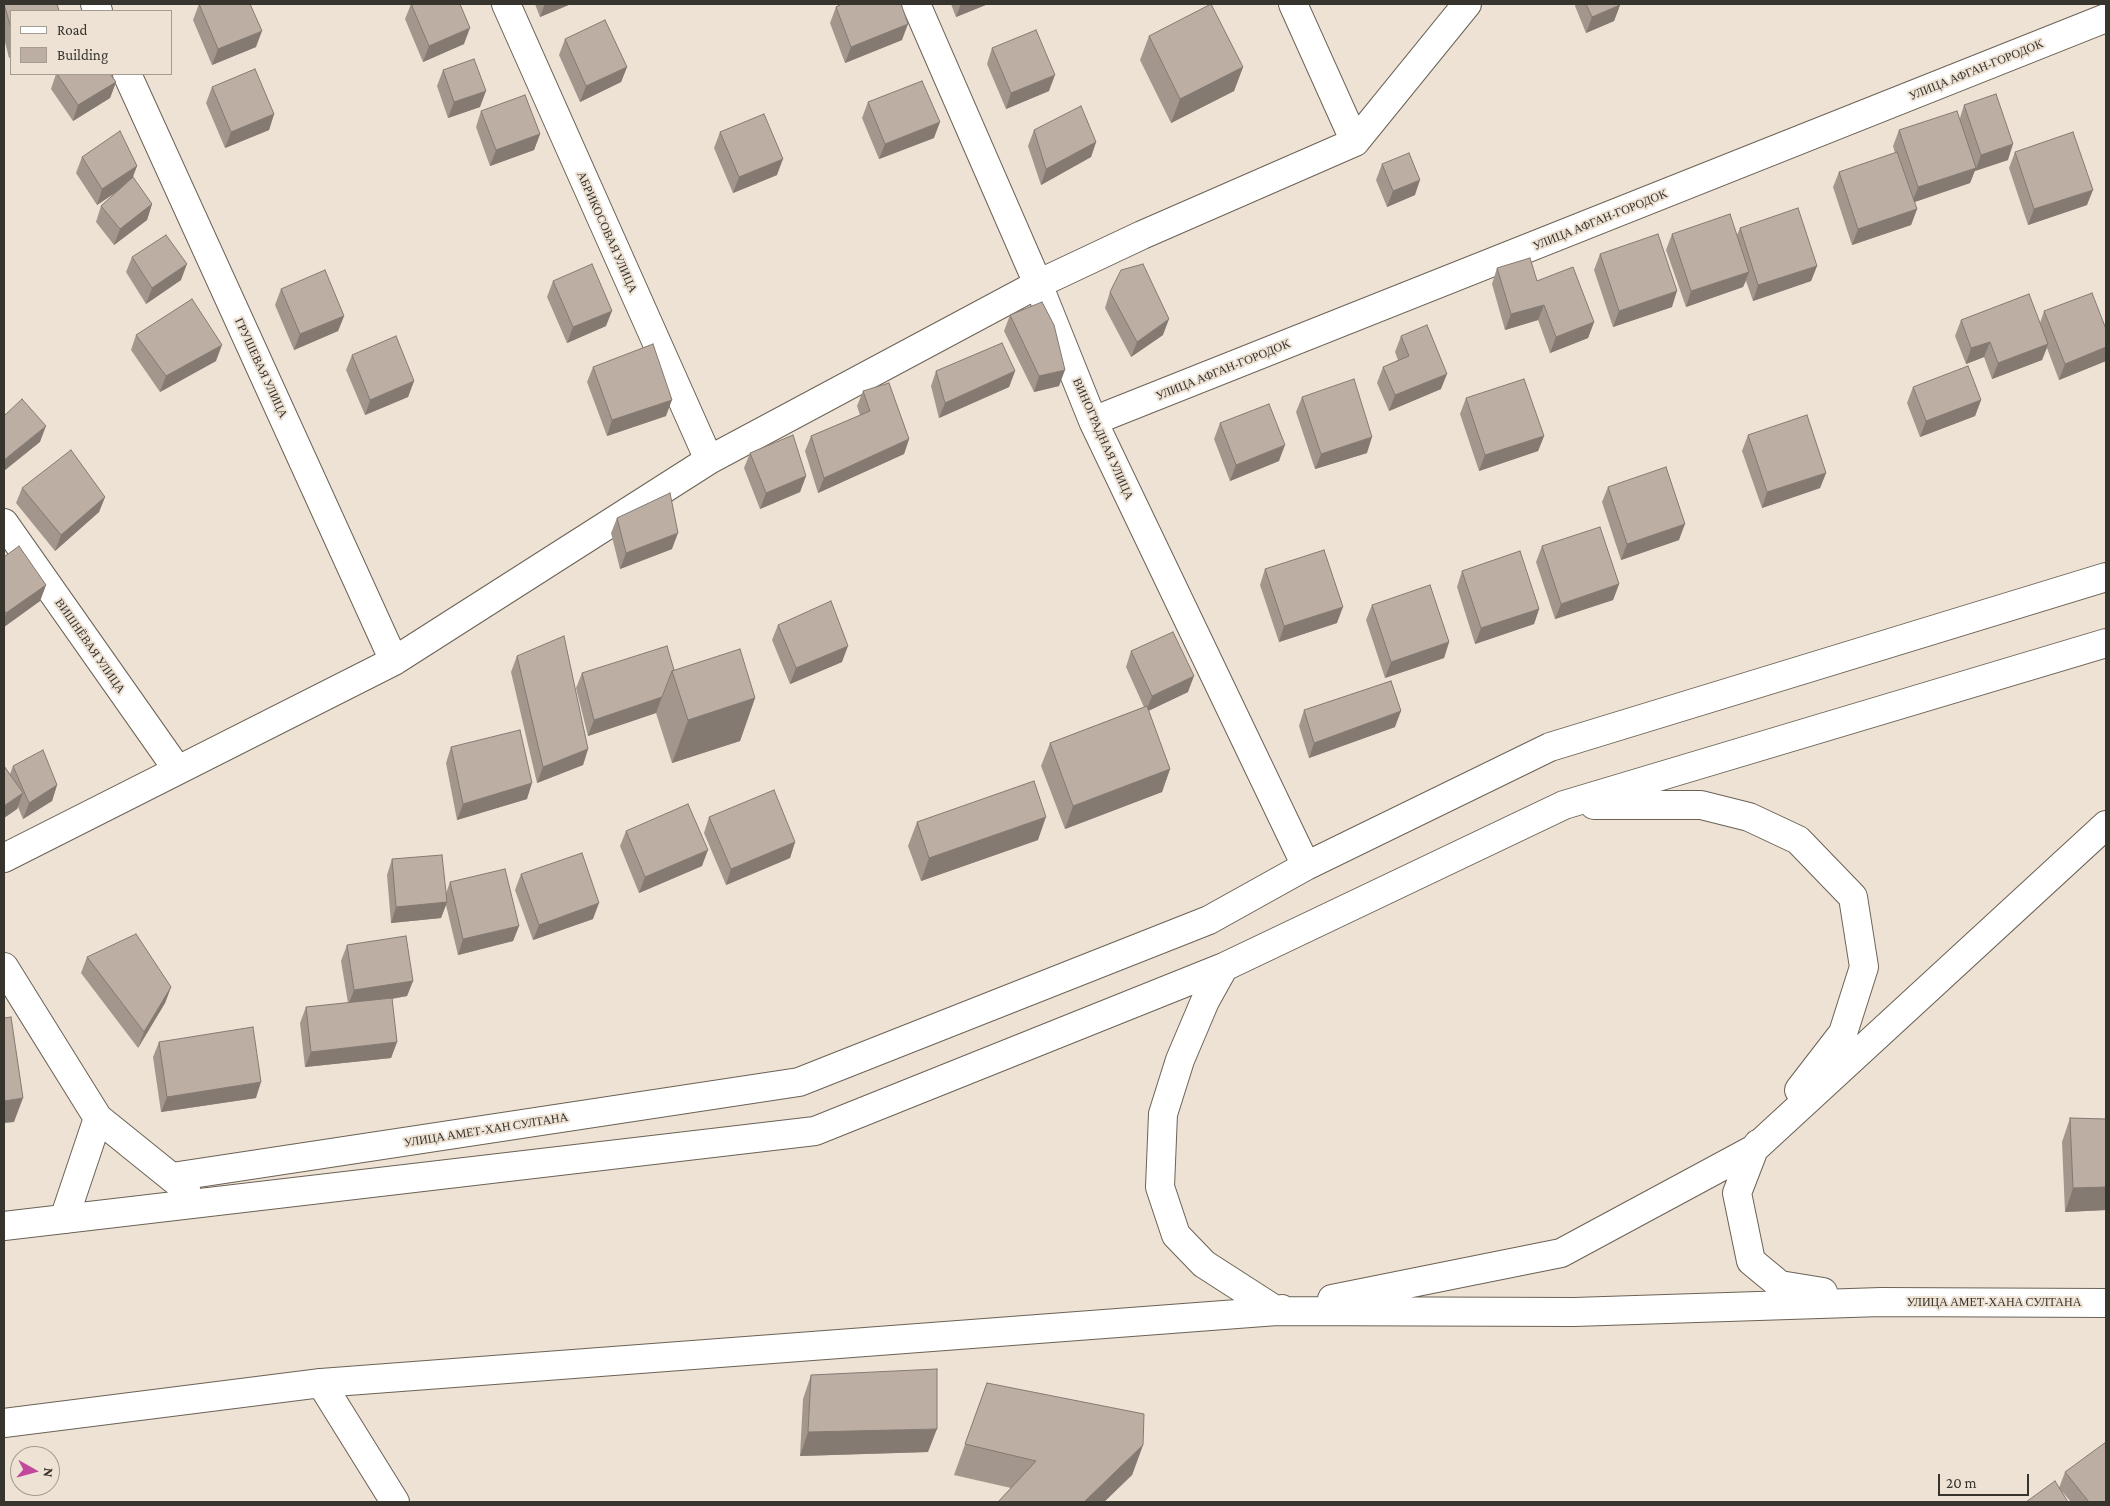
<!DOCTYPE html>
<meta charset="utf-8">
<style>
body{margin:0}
#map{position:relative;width:2110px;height:1506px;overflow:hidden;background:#ede2d4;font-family:"Crimson Pro",serif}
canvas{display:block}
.frame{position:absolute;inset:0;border:5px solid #37332d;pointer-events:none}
.legend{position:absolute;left:10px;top:10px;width:162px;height:65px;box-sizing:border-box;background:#ede2d4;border:1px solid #a49c91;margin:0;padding:6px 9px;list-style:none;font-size:15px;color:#37332d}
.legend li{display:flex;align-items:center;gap:10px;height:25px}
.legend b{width:25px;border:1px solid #a49c91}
.north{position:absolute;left:10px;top:1446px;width:50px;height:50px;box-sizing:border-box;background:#ede2d4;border:1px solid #a49c91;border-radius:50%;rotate:97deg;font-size:14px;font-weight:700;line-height:20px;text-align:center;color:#37332d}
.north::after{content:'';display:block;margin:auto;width:18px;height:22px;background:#c2489b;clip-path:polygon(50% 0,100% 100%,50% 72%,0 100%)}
.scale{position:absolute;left:1938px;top:1474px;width:91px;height:22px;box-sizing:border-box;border:2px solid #37332d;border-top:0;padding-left:6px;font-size:15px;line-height:18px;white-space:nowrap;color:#37332d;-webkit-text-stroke:4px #ede2d4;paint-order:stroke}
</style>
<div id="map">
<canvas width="2110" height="1506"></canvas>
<div class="frame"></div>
<ul class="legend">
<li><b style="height:6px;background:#fff"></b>Road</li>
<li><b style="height:14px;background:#bdaea3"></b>Building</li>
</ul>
<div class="north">N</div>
<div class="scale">20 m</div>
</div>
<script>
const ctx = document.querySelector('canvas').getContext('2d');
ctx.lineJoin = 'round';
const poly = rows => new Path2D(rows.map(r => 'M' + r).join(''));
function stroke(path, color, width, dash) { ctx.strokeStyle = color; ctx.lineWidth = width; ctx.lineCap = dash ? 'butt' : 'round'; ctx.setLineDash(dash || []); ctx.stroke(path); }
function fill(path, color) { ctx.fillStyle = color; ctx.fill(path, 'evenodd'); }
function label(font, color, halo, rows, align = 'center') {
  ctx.font = font + ' "Crimson Pro",serif'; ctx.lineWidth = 4; ctx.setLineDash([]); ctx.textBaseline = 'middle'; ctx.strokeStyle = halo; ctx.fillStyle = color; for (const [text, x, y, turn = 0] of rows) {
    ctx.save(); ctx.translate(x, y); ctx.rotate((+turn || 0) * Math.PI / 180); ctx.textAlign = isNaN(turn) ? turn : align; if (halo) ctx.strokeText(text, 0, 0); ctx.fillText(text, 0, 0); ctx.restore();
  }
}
const minor = poly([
 [95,4,98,11],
 [506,4,709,460],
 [916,4,1038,284,1093,421,1306,866],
 [1293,4,1355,142],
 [127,74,394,661],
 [1093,421,2106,18],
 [4,523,177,769],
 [4,858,394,661,709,460,1038,284,1142,235,1355,142,1467,4],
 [4,967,98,1118,186,1189],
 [172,1177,799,1082,1209,920,1306,866,1550,747,2106,577],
 [64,1219,98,1118],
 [321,1383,395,1502]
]);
const primary = poly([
 [1594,805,1701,805,1749,817,1798,840,1853,897,1864,967,1843,1033,1799,1090],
 [1224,967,1205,1001,1180,1060,1163,1114,1160,1187,1176,1235,1204,1264,1277,1311,1282,1309],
 [1758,1144,1754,1149,1737,1193,1751,1261,1780,1285,1823,1292],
 [4,1226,815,1131,1224,967,1564,805,2106,643],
 [1332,1299,1561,1253,1754,1149,2106,825],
 [4,1423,321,1383,1277,1311,1574,1312,1881,1302,2106,1303]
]);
const wall = poly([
 [4,4,11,11,11,57,9,58,4,38],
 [199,4,256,47,212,65,193,20],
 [411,4,464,44,423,62,405,19],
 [535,4,571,4,540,17],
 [839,4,901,4,902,40,845,63,830,23,836,7,839,5],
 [951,4,988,4,956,17],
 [1576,4,1619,4,1620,5,1614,21,1586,33,1575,6],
 [1149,36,1243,67,1234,91,1171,123,1140,60],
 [565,39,627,67,621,82,580,102,559,55],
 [992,48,1049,91,1006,109,987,64],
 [443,70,480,107,448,118,437,86],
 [56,74,110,74,116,82,110,98,73,121,51,89],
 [212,87,274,114,269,130,225,148,206,103],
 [868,102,934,138,879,159,862,118],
 [1964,105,2008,160,1975,171,1975,170,1970,183,1914,202,1917,209,1911,225,1852,245,1833,187,1839,172,1895,153,1893,146,1899,130,1960,118],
 [481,111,540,134,534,150,490,166,476,127],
 [1034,130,1096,142,1091,157,1041,185,1028,146],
 [720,132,777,175,733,193,714,148],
 [2015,152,2087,205,2028,225,2009,168],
 [82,157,137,166,132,178,152,204,147,220,114,245,96,222,101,206,121,189,97,205,76,173],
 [1382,164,1415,195,1387,207,1376,180],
 [1740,228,1817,266,1811,281,1753,301,1746,281,1743,287,1686,307,1666,250,1672,234,1737,235],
 [1600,254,1672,307,1613,327,1594,270],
 [132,257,181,280,146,304,126,272],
 [1497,268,1537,281,1594,322,1588,338,1550,353,1538,320,1505,330,1492,284],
 [553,281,606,326,567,343,547,297],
 [281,289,344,316,338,331,294,350,275,305],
 [1110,292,1163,335,1131,357,1105,308],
 [2044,311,2106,329,2106,361,2059,380,2047,348,2042,360,1992,379,1984,357,1966,364,1955,336,1961,320,2040,323],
 [1010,315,1059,386,1034,392,1004,331],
 [136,335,216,361,160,392,131,350],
 [1401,336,1441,389,1389,411,1377,383,1383,367,1398,360,1395,352],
 [352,355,414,381,408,397,365,415,346,370],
 [593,367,666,416,607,436,587,382],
 [936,371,1015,371,1009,387,939,418,931,386],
 [1913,387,1981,400,1975,416,1920,437,1907,403],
 [863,391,909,439,904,454,818,493,805,451,811,436,860,415,857,406],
 [1302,397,1367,453,1315,469,1296,412],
 [1466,398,1544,436,1538,451,1479,471,1460,414],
 [1220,423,1279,461,1230,481,1214,439],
 [1748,435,1826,473,1820,488,1762,508,1742,451],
 [750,453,806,476,800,492,760,509,744,468],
 [1608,487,1679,540,1621,560,1602,502],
 [22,488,105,497,99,512,55,551,16,503],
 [617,518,672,549,620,569,611,533],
 [1542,546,1619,584,1613,600,1555,619,1536,562],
 [4,557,46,585,40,601,4,627],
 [1265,569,1337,623,1279,642,1260,585],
 [1462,571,1539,609,1534,624,1475,644,1457,587],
 [1372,605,1449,642,1444,658,1385,678,1366,620],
 [778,625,842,662,790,684,772,640],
 [1131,651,1188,692,1148,711,1170,769,1162,792,1065,829,1041,766,1050,743,1144,707,1126,667],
 [517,656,588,749,583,765,537,783,511,672],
 [674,670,755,698,740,741,672,763,656,713,588,736,576,688,582,673],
 [1304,710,1395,727,1309,758,1299,726],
 [451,747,527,799,457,820,446,763],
 [4,766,10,774,13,766,57,785,52,801,23,819,18,807,17,809,4,818],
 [709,817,795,842,790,858,726,885,704,833],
 [917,822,1038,840,921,881,908,846],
 [626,831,702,866,639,893,620,846],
 [392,859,446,893,450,882,519,926,513,941,458,955,446,905,441,918,391,923,387,875],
 [521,874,593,919,533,940,515,890],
 [347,945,413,981,407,996,392,999,397,1042,391,1058,305,1067,300,1023,306,1007,348,1003,341,961],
 [87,957,171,987,165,1003,138,1048,81,973],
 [159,1042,256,1098,161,1112,153,1057],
 [2070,1118,2106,1119,2106,1210,2065,1212,2062,1142],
 [811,1375,928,1452,800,1456,803,1399],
 [987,1383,1143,1445,1132,1475,1104,1502,998,1502,1011,1488,954,1475],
 [2065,1472,2106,1502,2071,1502,2059,1488]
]);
const shadedWall = poly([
 [545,4,571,4,540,17],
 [961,4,988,4,956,17],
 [1620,5,1614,21,1586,33,1592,17],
 [908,24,902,40,845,63,851,47],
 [470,28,464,44,423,62,429,46],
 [262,31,256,47,212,65,218,49],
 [627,67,621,82,580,102,586,86],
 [1243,67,1234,91,1171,123,1180,99],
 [1055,75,1049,91,1006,109,1011,93],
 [116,82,110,98,73,121,78,105],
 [486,91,480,107,448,118,454,102],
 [274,114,269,130,225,148,231,132],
 [940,122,934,138,879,159,885,144],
 [540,134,534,150,490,166,496,150],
 [1096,142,1091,157,1041,185,1046,169],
 [2013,144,2008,160,1975,171,1981,155],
 [783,159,777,175,733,193,739,177],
 [137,166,131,182,97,205,102,189],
 [1976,168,1970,183,1912,203,1918,187],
 [1420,180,1415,195,1387,207,1393,191],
 [2093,190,2087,205,2028,225,2034,209],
 [152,204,147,220,114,245,120,229],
 [1917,209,1911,225,1852,245,1858,229],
 [187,264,181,280,146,304,152,288],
 [1817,266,1811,281,1753,301,1758,285],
 [1749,272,1743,287,1686,307,1691,291],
 [1677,291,1672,307,1613,327,1619,311],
 [1544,305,1538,320,1505,330,1511,314],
 [612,311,606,326,567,343,573,327],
 [344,316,338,331,294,350,300,334],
 [1169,319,1163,335,1131,357,1137,342],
 [1594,322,1588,338,1550,353,1556,337],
 [1990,342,1984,357,1966,364,1971,348],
 [2048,344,2042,360,1992,379,1998,363],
 [222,345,216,361,160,392,166,376],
 [2106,347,2106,361,2059,380,2065,364],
 [1065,370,1059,386,1034,392,1039,376],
 [1015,371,1009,387,939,418,945,403],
 [1447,374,1441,389,1389,411,1395,395],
 [414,381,408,397,365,415,370,400],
 [672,400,666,416,607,436,612,420],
 [1981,400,1975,416,1920,437,1926,421],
 [46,426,40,442,4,471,4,460],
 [1544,436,1538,451,1479,471,1485,455],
 [1372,437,1367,453,1315,469,1321,454],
 [909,439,904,454,818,493,824,478],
 [1285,445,1279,461,1230,481,1236,465],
 [1826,473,1820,488,1762,508,1767,492],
 [806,476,800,492,760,509,766,493],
 [105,497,99,512,55,551,61,535],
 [1685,524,1679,540,1621,560,1627,544],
 [678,533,672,549,620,569,626,553],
 [1619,584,1613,600,1555,619,1561,604],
 [46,585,40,601,4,627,4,620,6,613],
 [1343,607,1337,623,1279,642,1284,626],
 [1539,609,1534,624,1475,644,1481,628],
 [1449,642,1444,658,1385,678,1391,662],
 [848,646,842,662,790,684,796,668],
 [1194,676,1188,692,1146,712,1152,696],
 [662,697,656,713,588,736,594,720],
 [755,698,740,741,672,763,688,720],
 [1401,711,1395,727,1309,758,1314,743],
 [588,749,583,765,537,783,543,767],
 [1170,769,1162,792,1065,829,1073,806],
 [532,783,527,799,457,820,463,804],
 [57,785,52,801,23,819,29,803],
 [23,793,17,809,4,818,4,806],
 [1046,817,1038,840,921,881,929,858],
 [795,842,790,858,726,885,731,869],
 [708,850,702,866,639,893,645,877],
 [447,902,441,918,391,923,396,907],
 [599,903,593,919,533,940,539,925],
 [519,926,513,941,458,955,463,939],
 [413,981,407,996,348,1006,354,990],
 [171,987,165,1003,138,1048,144,1032],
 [397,1042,391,1058,305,1067,311,1052],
 [261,1082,256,1098,161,1112,167,1097],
 [23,1098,14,1122,4,1123,4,1101],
 [2106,1187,2106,1210,2065,1212,2073,1188],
 [937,1429,928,1452,800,1456,808,1432],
 [1143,1445,1132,1475,1104,1502,1084,1502]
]);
const building = poly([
 [4,4,57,4,59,11,11,11,11,28,4,4],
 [199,4,250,4,262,31,218,49,199,4],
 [411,4,460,4,470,28,429,46,411,4],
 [842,4,901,4,908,24,851,47,836,7,842,4],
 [1211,4,1243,67,1180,99,1149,36,1211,4],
 [1586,4,1619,4,1620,5,1592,17,1586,4],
 [605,20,627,67,586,86,565,39,605,20],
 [1036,30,1055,75,1011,93,992,48,1036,30],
 [474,59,486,91,454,102,443,70,474,59],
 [255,69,274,114,231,132,212,87,255,69],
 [57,74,110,74,116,82,78,105,57,74],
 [922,81,940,122,885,144,868,102,922,81],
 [1996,94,2013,144,1981,155,1964,105,1996,94],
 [525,95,540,134,496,150,481,111,525,95],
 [1081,106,1096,142,1046,169,1034,130,1081,106],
 [1957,111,1976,168,1918,187,1899,130,1957,111],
 [764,114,783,159,739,177,720,132,764,114],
 [120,131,137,166,102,189,82,157,120,131],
 [2073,132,2093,190,2034,209,2015,152,2073,132],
 [1897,152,1917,209,1858,229,1839,172,1897,152],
 [1409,153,1420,180,1393,191,1382,164,1409,153],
 [133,177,152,204,120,229,101,206,133,177],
 [1798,208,1817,266,1758,285,1740,228,1798,208],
 [1730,214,1749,272,1691,291,1672,234,1730,214],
 [1658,234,1677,291,1619,311,1600,254,1658,234],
 [166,235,187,264,152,288,132,257,166,235],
 [1530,258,1537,281,1573,267,1594,322,1556,337,1544,305,1511,314,1497,268,1530,258],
 [592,264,612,311,573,327,553,281,592,264],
 [1143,264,1169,319,1137,342,1110,292,1121,270,1143,264],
 [325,270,344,316,300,334,281,289,325,270],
 [2092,293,2106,329,2106,347,2065,364,2044,311,2092,293],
 [2029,294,2048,344,1998,363,1990,342,1971,348,1961,320,2029,294],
 [192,299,222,345,166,376,136,335,192,299],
 [1042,302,1054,325,1065,370,1039,376,1010,315,1042,302],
 [1427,325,1447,374,1395,395,1383,367,1409,356,1401,336,1427,325],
 [396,336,414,381,370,400,352,355,396,336],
 [1002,343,1015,371,945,403,936,371,1002,343],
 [653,344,672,400,612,420,593,367,653,344],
 [1968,366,1981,400,1926,421,1913,387,1968,366],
 [1354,379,1372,437,1321,454,1302,397,1354,379],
 [1524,379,1544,436,1485,455,1466,398,1524,379],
 [889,383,909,439,824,478,811,436,870,411,863,391,889,383],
 [22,399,46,426,4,460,4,416,22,399],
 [1269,404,1285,445,1236,465,1220,423,1269,404],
 [1807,415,1826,473,1767,492,1748,435,1807,415],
 [793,435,806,476,766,493,750,453,793,435],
 [71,450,105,497,61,535,22,488,71,450],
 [1666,467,1685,524,1627,544,1608,487,1666,467],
 [670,493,678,533,626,553,617,518,670,493],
 [1600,527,1619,584,1561,604,1542,546,1600,527],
 [19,546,46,585,6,613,4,610,4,557,19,546],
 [1324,550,1343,607,1284,626,1265,569,1324,550],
 [1520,551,1539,609,1481,628,1462,571,1520,551],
 [1430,585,1449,642,1391,662,1372,605,1430,585],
 [831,601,848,646,796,668,778,625,831,601],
 [1173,632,1194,676,1152,696,1131,651,1173,632],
 [564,636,588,749,543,767,517,656,564,636],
 [667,646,674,670,672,671,662,697,594,720,582,673,667,646],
 [740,649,755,698,688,720,672,671,740,649],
 [1391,681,1401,711,1314,743,1304,710,1391,681],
 [1147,706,1170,769,1073,806,1050,743,1147,706],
 [520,730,532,783,463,804,451,747,520,730],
 [43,750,57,785,29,803,13,766,43,750],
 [4,766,23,793,4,806,4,766],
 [1034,781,1046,817,929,858,917,822,1034,781],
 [774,790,795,842,731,869,709,817,774,790],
 [688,804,708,850,645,877,626,831,688,804],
 [582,853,599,903,539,925,521,874,582,853],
 [442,855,447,902,396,907,392,859,442,855],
 [505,869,519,926,463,939,450,882,505,869],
 [136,934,171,987,144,1032,87,957,136,934],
 [406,936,413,981,354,990,347,945,406,936],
 [392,998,397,1042,311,1052,306,1007,392,998],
 [11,1017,23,1098,4,1101,4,1018,11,1017],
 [253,1027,261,1082,167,1097,159,1042,253,1027],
 [2070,1118,2106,1119,2106,1187,2073,1188,2070,1118],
 [937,1369,937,1429,808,1432,811,1375,937,1369],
 [987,1383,1144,1414,1143,1445,1084,1502,998,1502,1036,1461,965,1444,987,1383],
 [2106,1442,2106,1502,2089,1502,2065,1472,2106,1442],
 [2055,1481,2068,1502,2026,1502,2055,1481]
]);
const streetNames = [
 ["УЛИЦА АФГАН-ГОРОДОК",1976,70,-22],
 ["УЛИЦА АФГАН-ГОРОДОК",1600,220,-22],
 ["АБРИКОСОВАЯ УЛИЦА",607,232,66],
 ["ГРУШЕВАЯ УЛИЦА",261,368,65],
 ["УЛИЦА АФГАН-ГОРОДОК",1223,370,-22],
 ["ВИНОГРАДНАЯ УЛИЦА",1103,439,66],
 ["ВИШНЁВАЯ УЛИЦА",90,646,55],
 ["УЛИЦА АМЕТ-ХАН СУЛТАНА",486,1130,-9],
 ["УЛИЦА АМЕТ-ХАНА СУЛТАНА",1994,1302]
];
stroke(minor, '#6b6255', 30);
stroke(primary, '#6b6255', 30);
stroke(minor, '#fff', 28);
stroke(primary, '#fff', 28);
fill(wall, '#a3968c');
fill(shadedWall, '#847a72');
fill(building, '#bdaea3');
stroke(building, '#847a72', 1);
label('12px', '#37332d', '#ede2d4', streetNames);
</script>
